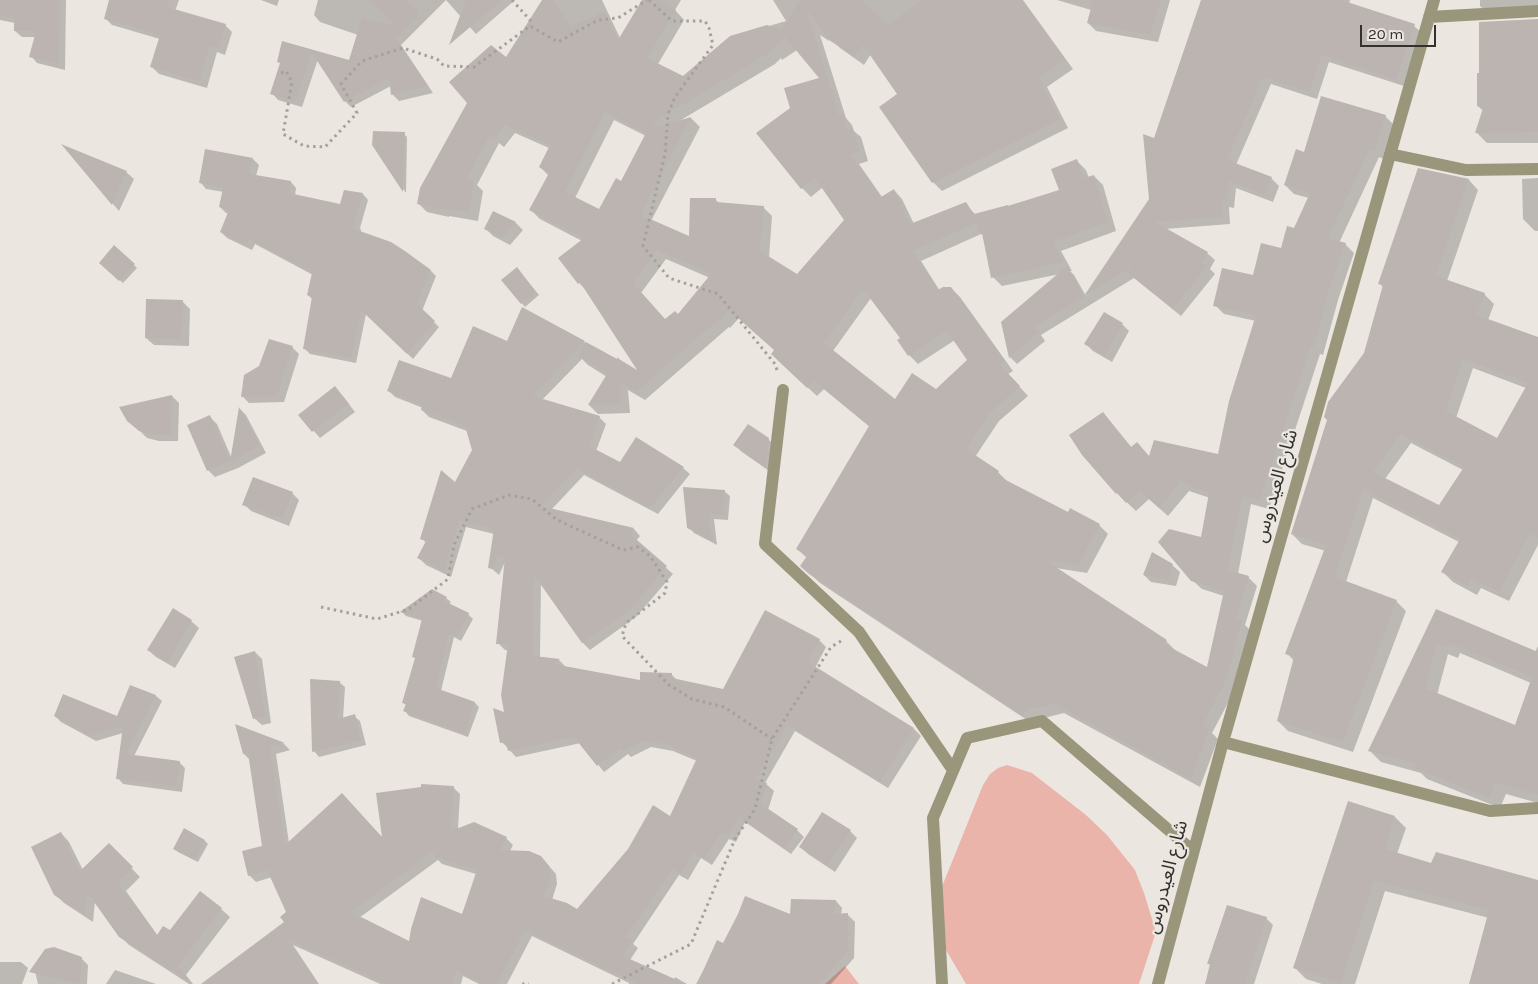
<!DOCTYPE html>
<meta charset="utf-8">
<style>
body{margin:0}
#map{position:relative;width:1538px;height:984px;overflow:hidden;background:#ebe7e0;font-family:Karla,sans-serif}
canvas{display:block}
.scale{position:absolute;left:1360px;top:25px;width:76px;height:22px;box-sizing:border-box;border:2px solid #33312f;border-top:0;padding-left:6px;font-size:15px;line-height:18px;white-space:nowrap;color:#33312f;-webkit-text-stroke:4px #ebe7e0;paint-order:stroke}
</style>
<div id="map">
<canvas width="1538" height="984"></canvas>
<div class="scale">20 m</div>
</div>
<script>
const ctx = document.querySelector('canvas').getContext('2d');
ctx.lineJoin = 'round';
function fill(path, color) { ctx.fillStyle = color; ctx.fill(path, 'evenodd'); }
const poly = rows => new Path2D(rows.map(r => 'M' + r).join(''));
function stroke(path, color, width, dash) { ctx.strokeStyle = color; ctx.lineWidth = width; ctx.lineCap = dash ? 'butt' : 'round'; ctx.setLineDash(dash || []); ctx.stroke(path); }
function label(font, color, halo, rows, align = 'center') {
  ctx.font = font + ' Karla,"Noto Sans Arabic",sans-serif'; ctx.lineWidth = 4.5; ctx.setLineDash([]); ctx.textBaseline = 'middle'; ctx.strokeStyle = halo; ctx.fillStyle = color; for (const [text, x, y, turn = 0] of rows) {
    ctx.save(); ctx.translate(x, y); ctx.rotate((+turn || 0) * Math.PI / 180); ctx.textAlign = isNaN(turn) ? turn : align; if (halo) ctx.strokeText(text, 0, 0); ctx.fillText(text, 0, 0); ctx.restore();
  }
}
const green = poly([
 [1007,765,1032,773,1086,815,1107,835,1135,870,1144,893,1156,932,1139,984,966,984,946,950,941,889,983,785,990,774,998,768],
 [845,966,859,984,825,984]
]);
const shadow = poly([
 [0,0,66,0,65,70,37,63,31,56,36,37,22,37,15,31,15,23,0,20],
 [110,0,179,0,175,11,225,25,232,32,225,55,217,52,207,88,159,74,152,67,160,39,112,25,105,18],
 [261,0,279,0,277,6],
 [318,0,446,0,401,45,433,93,399,101,392,94,391,86,351,107,345,101,318,59,302,107,278,100,272,93,281,64,278,61,283,42,350,62,358,35,320,22,314,15],
 [446,0,515,0,476,34],
 [544,0,602,0,620,38,643,0,681,0,675,10,684,20,658,64,684,77,731,37,786,21,773,0,1023,0,1073,69,1047,87,1068,128,942,191,933,182,898,94,871,54,864,65,840,48,828,36,829,41,820,35,846,118,852,125,854,131,861,137,868,161,859,164,882,197,894,190,902,199,914,224,965,204,976,215,1061,191,1077,161,1086,170,1089,178,1094,176,1103,185,1116,231,1061,251,1072,271,1070,271,1074,275,1086,296,1150,199,1155,139,1202,0,1350,0,1349,4,1414,26,1422,33,1404,86,1329,62,1317,99,1271,84,1236,165,1271,178,1279,186,1273,202,1236,188,1234,208,1229,207,1230,224,1165,229,1207,253,1215,260,1210,269,1215,274,1181,316,1134,278,1041,335,1045,341,1017,364,1010,357,1060,274,1002,286,993,277,984,236,981,234,921,261,940,291,951,288,960,297,1013,371,1008,374,1028,396,999,421,975,457,998,472,1007,481,1069,514,1099,525,1108,534,1087,573,1056,568,1166,641,1175,650,1208,669,1224,596,1202,589,1192,580,1210,498,1189,491,1168,516,1149,499,1136,511,1117,493,1083,454,1103,414,1132,448,1150,458,1219,456,1256,321,1224,314,1215,305,1254,277,1282,249,1295,230,1309,198,1294,194,1285,185,1305,153,1385,116,1394,125,1384,159,1379,157,1339,243,1345,244,1354,253,1338,300,1323,355,1320,354,1269,509,1251,504,1238,574,1248,577,1257,586,1245,625,1250,630,1237,686,1212,733,1218,739,1200,787,1064,713,1048,717,1038,717,1033,724,820,583,802,566,807,558,797,549,870,427,824,389,817,396,781,363,776,351,739,318,730,328,729,327,645,400,628,390,630,413,598,414,589,405,607,377,588,365,582,359,542,400,599,417,606,424,596,451,621,464,683,468,690,474,658,514,584,475,551,510,634,529,640,536,636,541,673,574,636,617,590,650,583,643,541,582,540,658,559,660,566,667,641,681,671,674,677,680,723,690,819,640,826,647,815,668,914,729,921,736,888,788,795,731,765,783,774,791,768,810,797,830,804,837,791,854,745,822,736,842,729,839,712,865,701,858,688,880,679,875,633,944,638,948,630,960,674,980,675,977,687,984,629,984,629,983,532,936,507,984,479,984,463,976,461,984,380,984,293,945,319,984,231,984,286,922,288,912,272,877,256,882,249,875,263,847,250,760,244,754,237,726,284,744,290,750,276,754,289,843,383,840,453,787,460,794,458,829,506,838,513,845,510,851,541,857,556,874,557,884,552,900,578,911,671,818,697,761,673,751,651,747,631,757,628,754,604,772,581,743,516,757,502,742,505,714,509,650,505,650,498,643,505,562,499,575,490,567,494,534,466,527,451,577,426,565,419,558,426,543,422,538,456,484,473,450,467,431,429,417,422,410,423,408,395,397,388,390,451,380,508,342,522,308,641,373,589,293,579,283,560,258,582,241,540,219,531,210,549,176,540,167,549,148,515,133,504,147,499,143,477,185,483,191,478,221,449,216,449,217,427,212,418,203],
 [797,50,821,78,791,108,802,188,811,197,823,187,846,220,797,275,769,258,772,216,763,207,720,204,715,199,691,238,651,221,700,127,691,118,681,120,775,64,781,58,782,60],
 [614,120,646,136,622,183,600,211,575,198],
 [666,259,710,278,678,316,666,321,641,293],
 [871,298,902,338,899,340,909,355,918,364,955,340,969,360,936,390,895,401,833,351],
 [438,860,442,864,476,874,463,916,410,943,359,918],
 [1057,0,1170,0,1158,42,1096,31,1088,23,1091,10],
 [1480,0,1538,0,1538,14,1492,17,1480,6],
 [1538,20,1538,143,1487,143,1476,132,1483,111,1478,106],
 [404,134,407,137,406,193,373,145],
 [65,147,126,172,134,179,119,211],
 [253,159,259,165,256,176,291,182,296,188,295,196,341,206,363,194,368,200,360,228,361,230,361,232,430,270,436,276,422,311,439,327,413,359,366,314,356,363,310,354,304,348,313,300,308,295,313,275,255,244,252,250,227,238,221,232,229,214,226,213,220,207,224,192,206,189,201,183],
 [1538,178,1538,231,1535,231,1523,219,1522,179],
 [1466,179,1469,180,1478,190,1447,281,1484,294,1494,304,1488,320,1538,339,1538,545,1509,601,1481,588,1477,595,1453,582,1443,572,1459,542,1373,498,1346,582,1396,601,1406,611,1353,752,1288,731,1278,721,1294,661,1287,653,1326,551,1302,544,1292,534,1365,354,1384,288,1379,283],
 [1473,368,1526,388,1497,440,1456,418],
 [1411,443,1463,470,1440,507,1385,479],
 [493,213,516,223,523,230,510,245,493,236,486,229],
 [115,247,137,268,123,283,100,263],
 [520,272,539,295,525,307,503,280],
 [183,302,190,309,189,346,154,345,146,338],
 [1122,324,1129,331,1112,362,1093,351,1086,344],
 [292,347,299,354,284,402,249,403,242,396],
 [342,395,355,412,320,438,300,415],
 [172,396,179,403,178,441,159,441,147,438,133,424],
 [240,409,246,415,266,453,238,468,215,477,208,470,210,417,217,424,232,459],
 [768,439,776,447,772,473,742,452,735,445],
 [724,491,730,496,728,520,714,519,717,545,694,533,689,527],
 [292,493,299,500,289,526,251,511,244,504],
 [1172,565,1180,572,1176,586,1151,582,1144,575],
 [446,598,451,602,449,605,468,614,473,619,461,641,454,637,441,691,475,703,479,707,468,737,409,716,405,711,407,706,404,703,416,659,423,621,406,616,402,612],
 [1436,611,1535,652,1538,646,1538,803,1506,794,1500,808,1427,779,1421,773,1381,762,1370,751],
 [1460,653,1531,683,1515,726,1437,695,1448,654,1458,658],
 [191,621,199,628,175,668,156,657,148,650],
 [255,652,262,659,271,723,262,725,254,718],
 [339,682,345,687,343,719,354,716,360,721,366,745,319,757,314,751],
 [131,686,156,696,162,701,134,756,179,762,185,768,182,792,123,784,118,778,123,733,96,741,61,722,55,716,118,718],
 [1395,817,1406,828,1397,854,1432,865,1538,881,1538,984,1474,984,1489,918,1385,891,1355,984,1322,984,1306,979,1295,968],
 [185,830,205,841,208,844,198,862,178,852,175,849],
 [850,831,857,838,835,872,808,854,801,847],
 [61,833,69,842,83,870,109,845,140,877,126,891,158,936,170,932,200,893,221,909,230,917,186,975,193,984,189,984,129,945,120,936,95,901,93,922,64,903,55,894],
 [836,901,842,908,841,915,848,915,855,922,854,958,831,984,696,984,702,973,703,973,723,944,792,915],
 [1266,918,1273,925,1254,984,1206,984,1211,966,1208,963],
 [81,958,88,965,87,984,38,984,34,967],
 [0,962,21,962,28,968,22,984,0,984],
 [115,970,156,984,106,984]
]);
const building = poly([
 [0,0,60,0,59,64,29,57,36,31,14,31,14,18,0,15],
 [109,0,170,0,167,7,226,24,218,48,210,46,200,81,150,67,160,35,104,19],
 [369,0,406,0,420,13,396,38,428,86,391,95,389,78,344,102,312,53,295,102,270,94,280,63,277,62,282,41,349,60,362,18,396,26],
 [466,0,502,0,449,45],
 [542,0,553,0,571,26,604,11,618,40,642,0,659,0,676,10,647,58,683,76,730,36,767,25,781,30,800,0,862,0,888,25,922,0,1022,0,1065,59,1039,78,1060,119,932,183,879,107,897,94,863,45,855,57,829,40,807,10,839,116,843,114,848,130,852,127,860,152,851,155,881,197,894,189,910,224,966,202,975,216,974,214,1008,205,1008,206,1059,190,1051,169,1077,159,1084,178,1094,175,1108,222,1053,242,1064,262,991,278,982,233,979,233,977,223,913,251,938,290,943,287,951,287,1005,361,1000,365,1020,386,990,413,966,449,999,471,996,475,1068,512,1070,508,1100,524,1078,565,1045,560,1167,640,1164,644,1207,667,1224,591,1191,581,1158,542,1169,529,1201,537,1209,493,1180,482,1159,508,1140,491,1126,503,1117,493,1116,494,1082,455,1069,435,1103,412,1131,447,1137,442,1149,456,1154,440,1218,454,1229,401,1256,315,1213,306,1222,268,1253,275,1261,243,1281,248,1287,226,1294,228,1310,193,1284,185,1296,149,1304,152,1321,96,1386,115,1375,150,1370,149,1328,238,1346,243,1329,290,1314,347,1311,346,1260,500,1242,496,1228,570,1249,576,1236,619,1242,620,1228,676,1203,725,1209,729,1191,779,1055,704,1039,708,1028,708,1023,716,809,574,800,566,807,556,796,549,869,426,814,381,807,388,771,354,774,350,729,310,721,320,719,319,636,392,620,382,621,404,588,405,607,374,578,356,586,342,617,359,618,357,619,359,637,370,580,282,578,284,558,258,584,238,529,210,549,173,539,167,550,145,505,125,494,139,490,135,466,180,474,181,469,212,441,208,440,209,417,204,420,188,467,103,449,82,491,45,506,57],
 [785,37,819,78,784,88,790,108,756,133,801,189,815,178,844,220,797,274,760,251,764,206,716,202,716,198,690,198,689,236,641,215,691,117,657,127,654,122,766,55],
 [605,112,646,133,621,181,616,178,599,209,565,192],
 [657,250,711,274,678,314,675,311,665,319,633,283],
 [863,289,900,338,897,340,908,356,947,331,967,360,936,389,912,373,895,399,824,343],
 [1093,0,1161,0,1150,35,1087,23],
 [1201,0,1341,0,1415,24,1396,80,1322,55,1309,92,1263,77,1227,160,1272,177,1265,195,1229,181,1227,201,1222,200,1223,217,1155,222,1208,252,1201,264,1208,265,1173,309,1128,273,1132,267,1034,327,1039,332,1009,358,1001,322,1067,266,1084,296,1149,199,1143,134,1154,138],
 [1538,19,1538,132,1475,133,1483,108,1477,106,1477,73,1479,73,1479,22],
 [373,131,405,132,403,192,372,145],
 [61,144,127,171,112,205],
 [205,149,253,158,250,174,291,181,289,193,340,204,344,190,363,193,354,223,356,223,354,229,391,242,405,251,431,270,417,304,435,321,407,354,361,310,351,358,303,349,312,297,307,295,312,273,249,239,246,245,220,232,229,210,219,207,223,188,199,183],
 [1418,168,1469,179,1436,276,1485,293,1477,315,1538,337,1538,538,1530,533,1499,592,1471,579,1467,586,1441,572,1460,539,1363,489,1335,577,1397,600,1343,742,1277,721,1294,657,1285,654,1326,545,1291,534,1327,420,1324,417,1328,402,1364,353,1383,285,1378,284],
 [1463,359,1528,383,1497,438,1446,411],
 [1401,434,1464,467,1439,505,1373,472],
 [493,211,516,222,503,238,484,229],
 [114,245,135,264,119,281,99,263],
 [517,267,536,292,521,304,501,280],
 [146,299,183,300,182,339,145,338],
 [522,307,585,341,533,396,600,416,589,446,620,462,636,437,684,467,650,508,577,469,541,506,634,528,630,534,667,566,629,611,582,643,534,575,534,656,560,659,553,664,640,680,640,672,672,673,672,678,723,689,765,610,820,639,808,662,914,728,880,782,788,725,756,779,767,783,761,804,798,829,784,848,738,816,729,836,721,833,704,859,693,852,681,874,672,869,626,937,632,940,623,956,686,984,638,984,525,930,497,984,484,984,456,970,453,984,386,984,289,940,318,984,201,984,284,922,280,917,286,912,267,870,248,876,242,851,262,846,248,753,243,754,235,724,285,743,270,747,285,845,342,793,382,837,376,793,421,787,421,784,454,786,451,831,474,822,507,837,500,850,529,851,541,856,549,866,551,876,544,896,567,903,577,909,628,849,653,805,670,816,697,758,665,744,643,741,623,751,621,748,597,766,574,737,508,751,506,742,500,743,493,708,504,712,501,695,508,644,496,644,505,557,498,556,492,569,488,568,494,529,459,521,444,571,417,558,426,541,420,539,441,470,455,482,472,450,465,426,421,410,422,405,387,391,399,360,451,378,473,326,507,341],
 [436,849,434,857,477,870,462,914,421,897,411,929,409,941,351,912],
 [1104,312,1123,323,1105,356,1084,344],
 [269,339,293,346,277,396,241,397,244,375,259,366],
 [335,386,349,404,312,432,298,415],
 [172,395,171,435,151,434,139,431,127,421,119,407],
 [239,407,260,446,230,462],
 [210,415,230,461,207,471,187,425],
 [748,424,769,438,766,468,733,445],
 [253,477,293,492,282,519,242,505],
 [683,487,725,490,723,515,709,514,712,541,687,528],
 [1152,552,1173,564,1169,580,1143,575],
 [432,589,447,597,444,601,469,613,457,637,449,634,436,688,475,702,464,734,403,711,406,704,402,703,415,658,412,657,422,619,400,612],
 [173,608,192,620,168,662,147,650],
 [1436,609,1538,652,1538,795,1495,783,1489,798,1414,768,1416,764,1368,751],
 [1449,643,1532,677,1515,725,1425,688,1437,644,1446,648],
 [255,651,265,716,253,719,234,657],
 [310,679,340,681,338,719,355,714,361,740,312,752],
 [130,685,156,695,126,754,180,761,176,786,116,779,123,726,90,736,54,716,63,694,117,716],
 [1348,801,1395,816,1385,849,1431,863,1436,852,1538,880,1538,984,1469,984,1489,910,1374,881,1341,983,1293,968],
 [822,812,851,830,827,866,799,847],
 [184,828,205,840,195,860,173,849],
 [61,832,80,871,109,843,133,867,118,882,157,935,163,926,170,930,200,891,222,908,178,966,189,980,188,981,119,937,87,892,85,915,54,895,31,847],
 [745,896,790,914,791,899,836,900,834,914,848,913,848,951,819,984,697,984,717,940,723,943,738,914],
 [1227,905,1267,917,1245,984,1205,984,1210,964,1207,964],
 [54,947,82,957,80,984,29,972,45,949]
]);
const path = poly([
 [512,0,530,20,530,26],
 [649,0,672,21,705,21,709,28,713,45,675,97,668,114,665,154,643,246,669,278,718,294,775,364,778,373],
 [281,73,286,71,292,82,283,134,304,146,325,147,357,113,341,84,362,61,403,48,437,59,444,66,474,67,530,26,558,42,598,20,618,18,647,0],
 [321,607,377,619,409,609,448,579,454,545,472,509,509,495,532,499,557,520,623,550,638,547,650,556,667,582,665,593,626,623,622,636,669,685,692,699,724,707,772,739],
 [522,984,529,984],
 [612,984,691,944,735,839,755,809,772,739,831,647,841,641]
]);
const minor = poly([
 [1429,17,1538,11],
 [1390,154,1466,170,1538,169],
 [783,390,765,544,859,632,953,770],
 [1223,742,1490,811,1538,808],
 [942,984,933,818,967,738,1042,721,1193,851],
 [1158,984,1223,742,1434,0]
]);
const streetNames = [
 ["شارع العيدروس",1276,486,-74],
 ["شارع العيدروس",1167,877,-75]
];
fill(green, '#eab4ab');
fill(shadow, '#0003');
fill(building, '#bbb4b0');
stroke(path, '#a4a19c', 3, [2.5, 4]);
stroke(minor, '#9a967c', 12);
label('19px', '#33312f', '#ebe7e0', streetNames);
</script>
